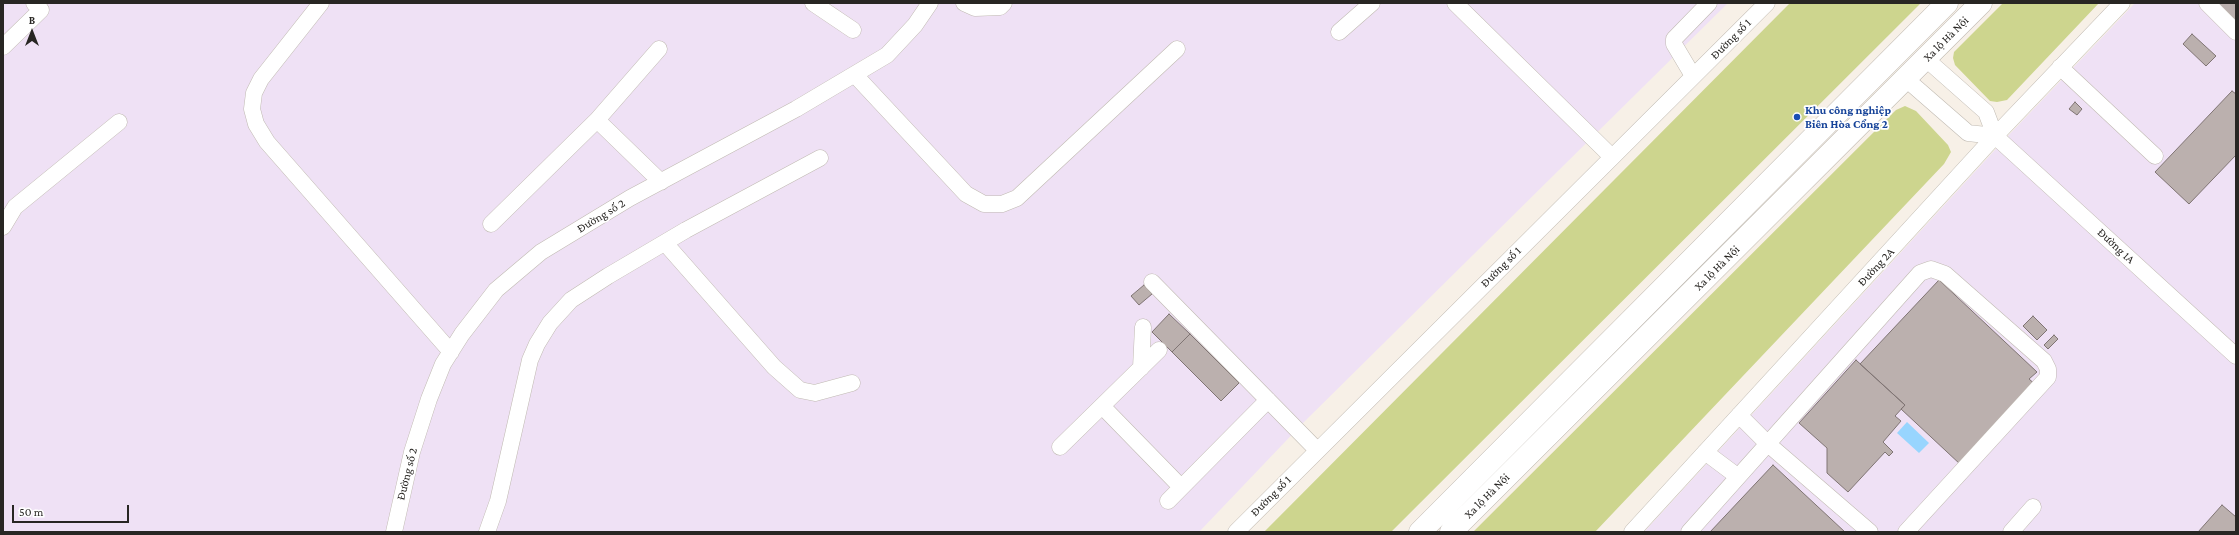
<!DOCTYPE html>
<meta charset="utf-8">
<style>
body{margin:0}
#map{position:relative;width:2239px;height:535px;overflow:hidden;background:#f7f0e7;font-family:"Crimson Pro",serif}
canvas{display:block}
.frame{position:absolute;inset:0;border:4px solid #282623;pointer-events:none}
.north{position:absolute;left:12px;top:12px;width:40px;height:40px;-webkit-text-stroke:3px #fff;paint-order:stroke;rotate:0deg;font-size:11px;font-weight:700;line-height:16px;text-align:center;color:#282623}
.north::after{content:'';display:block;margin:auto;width:14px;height:18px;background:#282623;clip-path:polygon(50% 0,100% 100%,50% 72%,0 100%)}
.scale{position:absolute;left:12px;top:505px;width:117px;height:18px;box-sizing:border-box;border:2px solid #282623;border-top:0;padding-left:5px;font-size:12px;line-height:14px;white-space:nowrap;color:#282623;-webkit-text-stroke:3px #fff;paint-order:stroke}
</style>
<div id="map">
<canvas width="2239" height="535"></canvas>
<div class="frame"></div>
<div class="north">B</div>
<div class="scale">50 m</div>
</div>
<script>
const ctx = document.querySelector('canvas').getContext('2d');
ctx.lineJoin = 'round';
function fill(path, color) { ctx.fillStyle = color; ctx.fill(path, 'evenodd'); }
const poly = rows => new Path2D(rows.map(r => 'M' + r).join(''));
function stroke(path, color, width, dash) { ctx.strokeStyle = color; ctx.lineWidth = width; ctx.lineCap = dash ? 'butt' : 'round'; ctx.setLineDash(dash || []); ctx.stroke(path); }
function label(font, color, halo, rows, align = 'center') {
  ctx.font = font + ' "Crimson Pro",serif'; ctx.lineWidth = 3.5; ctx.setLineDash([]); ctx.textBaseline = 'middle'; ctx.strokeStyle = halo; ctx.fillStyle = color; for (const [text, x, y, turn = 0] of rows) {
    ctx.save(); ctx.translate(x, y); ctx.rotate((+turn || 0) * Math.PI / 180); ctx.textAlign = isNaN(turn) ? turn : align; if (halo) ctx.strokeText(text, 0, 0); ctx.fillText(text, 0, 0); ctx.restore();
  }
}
const industrial = poly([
 [3,3,1728,3,1304,422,1199,532,3,532],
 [2135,3,2236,3,2236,532,1644,532,2006,138]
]);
const green = poly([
 [1790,3,1921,3,1391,532,1264,532],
 [2003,3,2099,3,2007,100,1997,102,1990,101,1955,65,1953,58,1954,52],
 [1905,106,1916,111,1948,145,1951,152,1944,164,1595,532,1473,532,1896,110]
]);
const water = poly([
 [1907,422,1929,443,1919,453,1897,433]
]);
const building = poly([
 [2215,3,2236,3,2236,24,2215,3],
 [2192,34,2216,56,2206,66,2183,44,2192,34],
 [2232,91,2236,94,2236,155,2189,204,2155,172,2232,91],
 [2075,102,2082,109,2077,115,2069,109,2075,102],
 [1939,280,2037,372,2029,379,2036,385,1961,465,1901,409,1905,405,1860,364,1939,280],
 [1144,285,1152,294,1139,305,1131,296,1144,285],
 [1169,314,1190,334,1172,352,1152,332,1169,314],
 [2033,316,2047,330,2037,340,2023,326,2033,316],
 [1190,334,1239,383,1221,401,1172,352,1190,334],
 [2054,335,2058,339,2048,349,2044,345,2054,335],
 [1856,360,1905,405,1895,416,1901,421,1883,442,1893,452,1889,456,1885,452,1848,492,1827,473,1827,448,1799,423,1856,360],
 [1773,465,1845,532,1710,532,1773,465],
 [2222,505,2236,517,2236,532,2198,532,2222,505]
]);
const minor = poly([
 [321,3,261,79,254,93,252,109,256,124,267,142,451,352],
 [813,3,853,30],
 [964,3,975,8,1000,7,1004,3],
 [1455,3,1612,157],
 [2207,3,2236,32],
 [1339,32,1372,3],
 [3,47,41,10,34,3],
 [659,49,597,120,661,182],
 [1926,59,1986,112,1995,136,2236,356],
 [2060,67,2155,156],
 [855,75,966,194,984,204,1002,204,1017,198,1177,49],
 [1693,76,1674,44,1674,39,1709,3],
 [1906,79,1968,133,1995,136],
 [491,224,597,120],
 [3,227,15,207,119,122],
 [665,243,774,367,800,390,815,393,852,383],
 [1152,282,1317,450],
 [1141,368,1143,327],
 [1102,406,1181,487],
 [1739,415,1768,444,1870,532],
 [1060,447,1159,350],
 [1705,452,1737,476],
 [1168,501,1268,400],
 [394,532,412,452,429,399,443,364,462,334,496,290,541,252,630,198,796,109,887,55,915,25,930,3],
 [487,532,498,501,530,360,537,344,550,323,571,300,608,276,686,230,820,158],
 [1236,532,1767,3],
 [1632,532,1995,136,2122,3],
 [1689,532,1920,273,1931,269,1945,274,2044,361,2048,369,2048,377,1906,532],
 [2011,532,2033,507]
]);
const highway = poly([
 [1420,532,1947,3],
 [1451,532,1981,3]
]);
const markers = [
 [1797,117,4,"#1a4fb4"]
];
const streetNames = [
 ["Đường số 1",1731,39,-45],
 ["Xa lộ Hà Nội",1946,39,-45],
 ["Đường số 2",601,216,-31],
 ["Đường 1A",2116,246,43],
 ["Đường số 1",1501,267,-45],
 ["Đường 2A",1876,267,-47],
 ["Xa lộ Hà Nội",1717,268,-45],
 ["Đường số 2",407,474,-76],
 ["Đường số 1",1271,496,-45],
 ["Xa lộ Hà Nội",1487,496,-45]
];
const transitNames = [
 ["Khu công nghiệp",1805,110],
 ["Biên Hòa Cổng 2",1805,124]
];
fill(industrial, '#efe1f5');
fill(green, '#cdd58e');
fill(water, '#98d5fe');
fill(building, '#bbb0ae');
stroke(building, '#807574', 1);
stroke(minor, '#c0bab2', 17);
stroke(highway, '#c0bab2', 23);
stroke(minor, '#fff', 16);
stroke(highway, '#fff', 22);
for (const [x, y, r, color] of markers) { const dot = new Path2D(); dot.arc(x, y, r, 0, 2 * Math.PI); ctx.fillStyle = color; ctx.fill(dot); stroke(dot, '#fff', 1.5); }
label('12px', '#282623', '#fff', streetNames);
label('bold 12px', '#164399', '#fff', transitNames, 'left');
</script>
